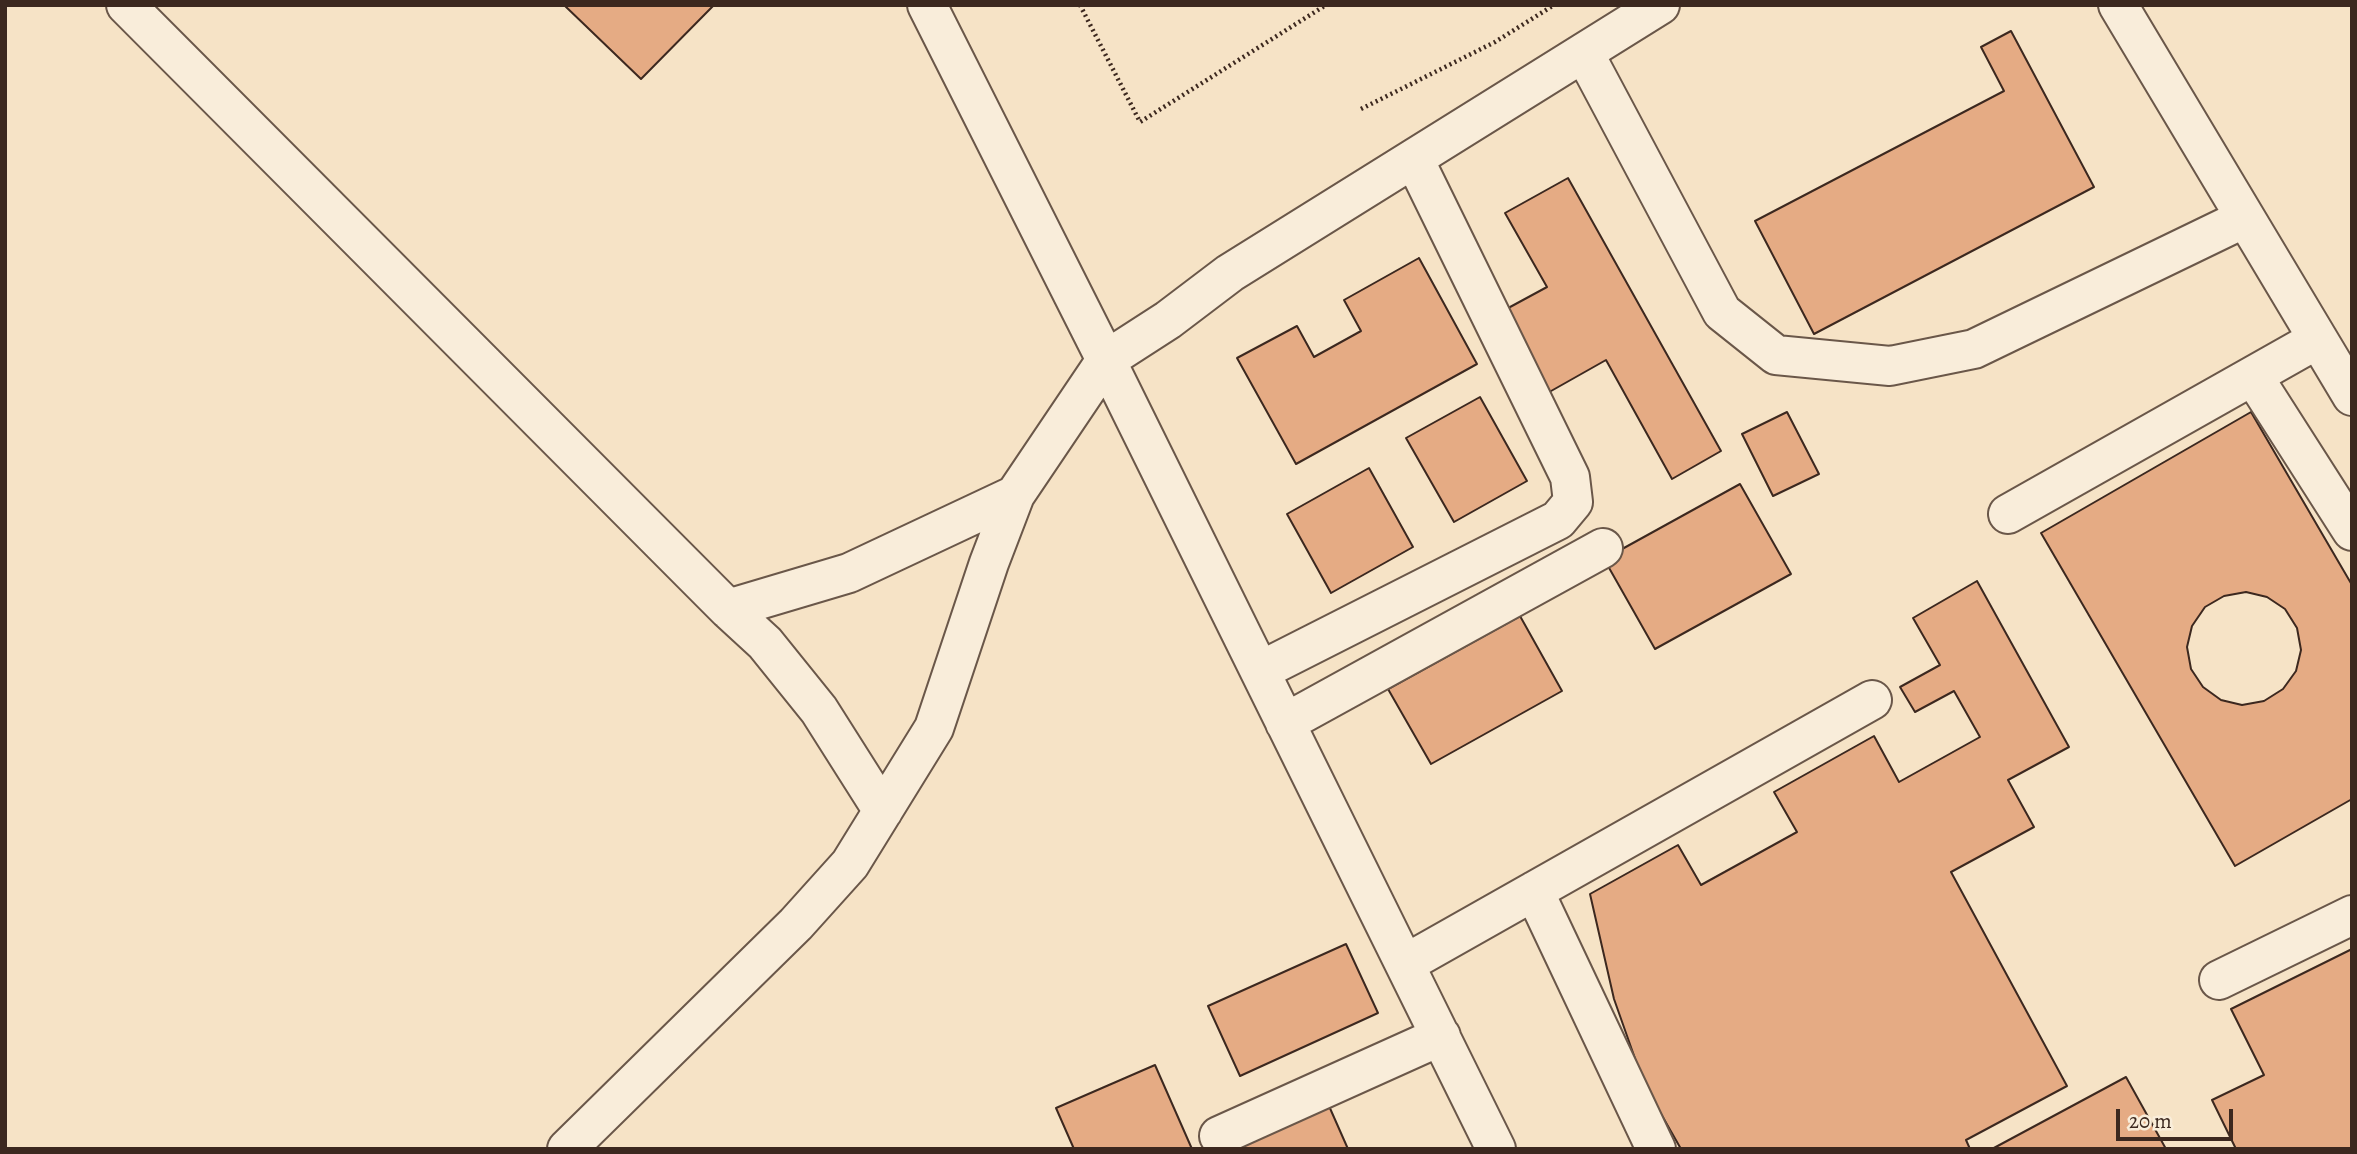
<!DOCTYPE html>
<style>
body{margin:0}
#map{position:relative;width:2357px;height:1154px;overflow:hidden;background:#f6e3c6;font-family:Alegreya,serif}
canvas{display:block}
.frame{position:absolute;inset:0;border:7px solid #3c281f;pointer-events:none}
.scale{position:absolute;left:2116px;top:1109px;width:117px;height:32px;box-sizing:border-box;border:4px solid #3c281f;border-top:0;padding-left:9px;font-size:21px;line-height:24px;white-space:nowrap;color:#3c281f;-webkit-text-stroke:5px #f9edda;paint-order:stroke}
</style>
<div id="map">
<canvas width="2357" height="1154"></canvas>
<div class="frame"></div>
<div class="scale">20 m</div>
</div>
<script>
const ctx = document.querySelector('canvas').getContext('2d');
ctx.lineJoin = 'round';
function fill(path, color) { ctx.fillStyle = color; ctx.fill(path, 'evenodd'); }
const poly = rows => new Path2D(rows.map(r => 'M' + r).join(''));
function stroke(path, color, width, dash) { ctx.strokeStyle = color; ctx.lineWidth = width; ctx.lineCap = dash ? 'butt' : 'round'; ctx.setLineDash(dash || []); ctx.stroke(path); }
const building = poly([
 [564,5,714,5,641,79,564,5],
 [2011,31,2094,187,1814,334,1755,221,2004,91,1981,47,2011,31],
 [1568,178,1721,451,1672,479,1606,360,1544,395,1499,313,1547,287,1505,213,1568,178],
 [1419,258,1477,364,1296,464,1237,358,1297,326,1314,357,1361,331,1344,300,1419,258],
 [1480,397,1527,481,1454,522,1406,438,1480,397],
 [1787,412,1819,474,1773,496,1742,434,1787,412],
 [2251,412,2352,585,2352,799,2235,866,2041,533,2251,412],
 [2246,592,2267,597,2285,609,2297,628,2301,650,2296,671,2283,689,2264,701,2242,705,2221,700,2203,687,2191,669,2187,647,2192,626,2205,607,2224,596,2246,592],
 [1369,468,1413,547,1331,593,1287,514,1369,468],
 [1740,484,1791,574,1655,649,1604,559,1740,484],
 [1977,581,2069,747,2008,780,2034,827,1951,872,2067,1086,1966,1140,1970,1149,1681,1149,1644,1084,1614,999,1590,894,1678,845,1701,885,1797,832,1774,792,1874,736,1899,782,1980,737,1954,691,1915,712,1900,687,1940,665,1913,618,1977,581],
 [1520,616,1562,691,1431,764,1388,689,1520,616],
 [1346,944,1378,1013,1240,1076,1208,1006,1346,944],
 [2352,949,2352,1149,2236,1149,2212,1100,2264,1075,2231,1009,2352,949],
 [1155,1065,1192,1149,1074,1149,1056,1108,1155,1065],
 [2126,1077,2166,1149,1992,1149,2126,1077],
 [1329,1106,1348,1149,1231,1149,1329,1106]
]);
const path = poly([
 [1080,5,1140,122,1326,5],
 [1361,109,1495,42,1554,5]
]);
const minor = poly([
 [126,5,728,609,765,643,819,710,883,811],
 [927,5,1106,360,1496,1149],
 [2118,5,2352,396],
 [1584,53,1722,312,1776,355,1890,366,1974,349,2245,218],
 [2253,376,2352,531],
 [2008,514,2318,339],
 [728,609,849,573,1015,495],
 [1260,671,1558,520,1573,502,1570,477,1414,159],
 [1285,723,1603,548],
 [1534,891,1656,1149],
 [1405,964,1872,700],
 [2219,980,2352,915],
 [1219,1136,1441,1036],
 [567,1149,796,924,850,864,934,728,989,563,1015,495,1106,360,1168,320,1230,273,1660,5]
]);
fill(building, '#e5ab84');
stroke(building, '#3c281f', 2);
stroke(minor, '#6a5749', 42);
stroke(path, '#3c281f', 4.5, [2, 3.5]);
stroke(minor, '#f9edda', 38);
</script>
